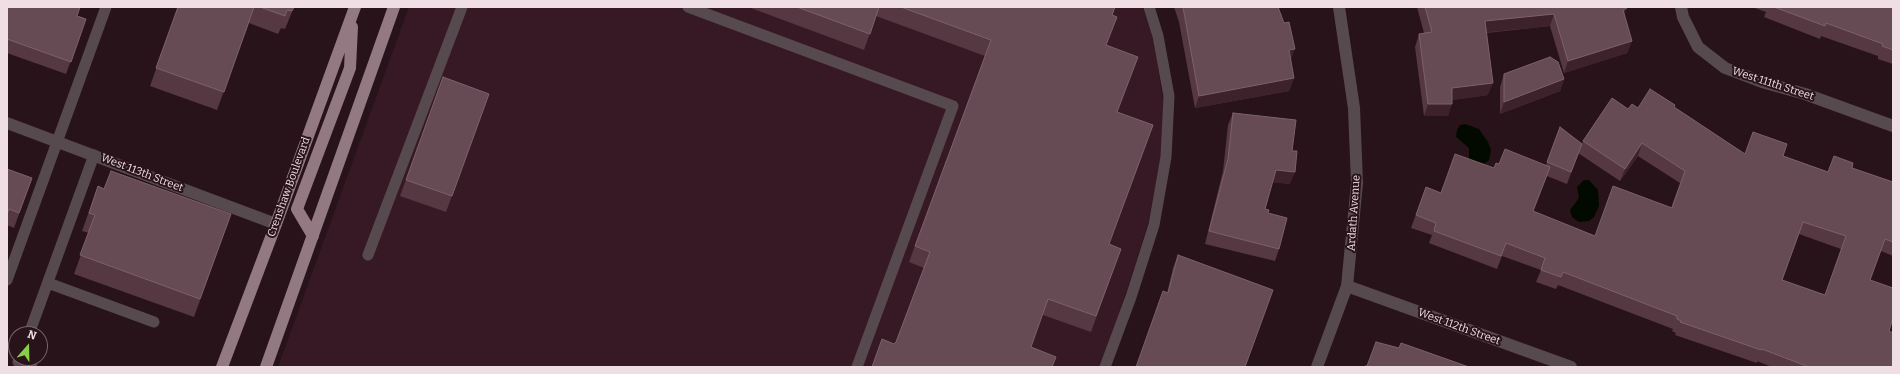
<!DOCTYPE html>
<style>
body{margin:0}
#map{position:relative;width:1900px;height:374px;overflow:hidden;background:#29131b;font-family:Bitter,serif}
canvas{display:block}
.frame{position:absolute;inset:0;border:8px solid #efdee4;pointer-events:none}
.north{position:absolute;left:8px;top:326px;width:40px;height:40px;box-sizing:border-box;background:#29131b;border:1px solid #78646b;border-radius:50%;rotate:20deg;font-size:11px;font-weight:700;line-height:16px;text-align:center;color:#efdee4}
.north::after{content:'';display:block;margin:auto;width:14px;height:18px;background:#88cf49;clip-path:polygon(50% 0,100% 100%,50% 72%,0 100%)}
</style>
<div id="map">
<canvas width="1900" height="374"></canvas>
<div class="frame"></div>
<div class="north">N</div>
</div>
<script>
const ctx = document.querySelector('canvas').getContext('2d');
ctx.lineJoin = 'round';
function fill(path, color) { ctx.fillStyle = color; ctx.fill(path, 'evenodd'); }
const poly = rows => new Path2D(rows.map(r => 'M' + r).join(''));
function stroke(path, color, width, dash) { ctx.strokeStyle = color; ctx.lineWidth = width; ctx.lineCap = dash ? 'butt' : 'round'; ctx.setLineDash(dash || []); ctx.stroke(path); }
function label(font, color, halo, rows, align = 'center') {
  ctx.font = font + ' Bitter,serif'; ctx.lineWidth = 4; ctx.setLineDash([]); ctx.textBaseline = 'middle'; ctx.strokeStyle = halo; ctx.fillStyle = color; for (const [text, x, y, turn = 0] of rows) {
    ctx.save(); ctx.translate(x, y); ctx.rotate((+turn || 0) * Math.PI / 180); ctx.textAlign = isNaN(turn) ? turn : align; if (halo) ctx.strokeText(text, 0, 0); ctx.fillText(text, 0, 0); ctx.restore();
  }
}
const built = poly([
 [409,7,1143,7,1154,42,1163,100,1162,154,1148,224,1102,367,278,367]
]);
const water = poly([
 [1465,124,1479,129,1488,142,1491,150,1489,160,1484,164,1469,159,1469,148,1456,137,1457,130,1460,125],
 [1584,180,1589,180,1598,190,1599,206,1594,217,1589,221,1579,222,1572,217,1570,210,1579,198,1577,187]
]);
const service = poly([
 [688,7,953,106,857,367],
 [368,255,462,7],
 [7,280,106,7],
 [48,283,154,322],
 [29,334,94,155],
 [20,358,18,362,32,367],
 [1105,367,1131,297,1154,225,1166,157,1169,96,1158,36,1149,7]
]);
const minor = poly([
 [1681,7,1683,17,1698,47,1725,68,1762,82,1805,94,1893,126],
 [7,123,276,224],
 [1347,286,1571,367],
 [1317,367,1347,286,1357,183,1354,108,1339,7]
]);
const primary = poly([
 [313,236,297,209,350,68,352,27],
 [222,367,276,224,355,7],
 [266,367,394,7]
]);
const wall = poly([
 [7,7,77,16,86,19,66,74,7,53],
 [178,7,294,7,285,29,281,28,278,34,249,23,217,110,150,86],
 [748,7,1115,7,1112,15,1106,45,1118,112,1109,245,1121,249,1091,332,1043,315,894,344,896,342,924,268,909,262,985,56,876,16,864,50],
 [1174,7,1278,7,1290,61,1294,78,1289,91,1195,108,1179,22],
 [1417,7,1626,7,1624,15,1632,41,1627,53,1564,73,1550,26,1486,33,1488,95,1452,100,1448,116,1424,116,1415,47,1419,34,1424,33],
 [1752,7,1893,7,1893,64,1878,59,1878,56,1821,36,1820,39,1764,17,1766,12],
 [1504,74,1564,79,1560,91,1500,114,1500,87],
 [443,77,489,94,446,212,400,196],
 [1675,105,1674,108,1745,154,1783,156,1828,172,1852,168,1893,182,1893,256,1881,251,1870,280,1889,331,1893,367,1772,367,1757,361,1757,363,1675,335,1676,333,1672,331,1673,329,1558,285,1556,289,1536,282,1541,270,1502,256,1497,269,1429,243,1432,235,1411,228,1426,187,1441,193,1494,168,1499,164,1546,165,1560,127,1582,144,1567,184,1547,176,1533,212,1595,236,1671,208,1680,183,1638,156,1620,181,1578,153,1583,141,1628,109],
 [1799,234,1841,249,1825,295,1782,280],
 [1233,113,1292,151,1290,184,1272,182,1265,209,1268,213,1279,249,1275,261,1205,244,1223,171,1228,125],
 [7,169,32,178,14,228,7,225],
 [98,186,104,189,231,214,194,317,74,274,89,233,82,231],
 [1178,255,1245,367,1167,293,1173,268]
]);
const shadedWall = poly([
 [1627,8,1622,21,1623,10],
 [1554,14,1550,26,1480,33,1485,21],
 [1632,41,1627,53,1564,73,1568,61],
 [1295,49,1290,62,1289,50],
 [1294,78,1289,91,1195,108,1199,96],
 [1564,79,1560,91,1500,114,1504,102],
 [1493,83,1488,95,1447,101,1452,88],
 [1428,104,1452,104,1448,116,1424,116],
 [1642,143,1638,156,1620,181,1625,169],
 [1276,170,1295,172,1290,184,1271,182]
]);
const building = poly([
 [7,7,80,7,77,16,86,19,71,62,7,39,7,7],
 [178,7,254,7,224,92,156,68,178,7],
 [260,7,294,7,292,11,287,10,285,16,260,7],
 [797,7,879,7,870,34,797,7],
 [901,7,1115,7,1112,15,1117,17,1106,45,1138,57,1117,112,1153,125,1109,244,1121,249,1096,316,1048,299,1031,347,1056,357,1052,367,872,367,882,339,894,344,896,342,930,252,915,246,991,40,901,7],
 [1183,7,1278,7,1284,23,1289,22,1295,49,1289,50,1294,78,1199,96,1183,7],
 [1425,7,1626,7,1627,8,1623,10,1632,41,1568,61,1554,14,1485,21,1493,83,1452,88,1452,104,1428,104,1419,34,1432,32,1425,7],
 [1774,7,1893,7,1893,50,1882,46,1883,44,1826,23,1825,26,1774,7],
 [1550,57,1558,62,1564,79,1504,102,1504,74,1550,57],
 [443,77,489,94,452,196,406,180,443,77],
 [1650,89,1675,105,1674,107,1745,154,1753,132,1787,144,1783,156,1828,172,1834,156,1853,163,1852,168,1893,182,1893,242,1885,239,1870,280,1893,288,1893,318,1889,331,1893,333,1893,367,1809,367,1762,349,1761,350,1680,322,1681,321,1677,319,1677,316,1563,272,1561,277,1541,270,1545,258,1506,243,1501,256,1434,231,1436,223,1416,215,1426,187,1441,193,1455,154,1494,168,1496,163,1499,164,1505,149,1550,167,1533,211,1595,236,1613,186,1672,208,1685,171,1642,143,1625,169,1583,141,1612,98,1628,109,1632,104,1638,108,1650,89],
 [1803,222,1846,236,1825,295,1782,280,1803,222],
 [1233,113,1296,120,1292,151,1297,151,1295,172,1276,170,1265,209,1269,210,1268,213,1287,218,1279,249,1209,231,1228,159,1233,113],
 [1560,127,1582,144,1571,172,1547,162,1560,127],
 [7,169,32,178,19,213,9,209,7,214,7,169],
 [111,171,231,214,200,299,80,255,95,215,89,213,98,186,104,189,111,171],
 [1178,255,1273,290,1245,367,1136,367,1163,291,1168,293,1178,255],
 [1376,342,1399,348,1401,343,1469,367,1365,367,1365,366,1367,366,1376,342]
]);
const streetNames = [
 ["West 111th Street",1773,84,18],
 ["West 113th Street",142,173,21],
 ["Crenshaw Boulevard",289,187,-70],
 ["Ardath Avenue",1354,213,-86],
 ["West 112th Street",1459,327,20]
];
fill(built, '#371925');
fill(water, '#020a00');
stroke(service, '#574a4e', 11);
stroke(minor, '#574a4e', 12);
stroke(primary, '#937982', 12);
fill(wall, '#563843');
fill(shadedWall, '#3d222c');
fill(building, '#664a54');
stroke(building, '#7c616b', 1);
label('11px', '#efdee4', '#29131b', streetNames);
</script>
